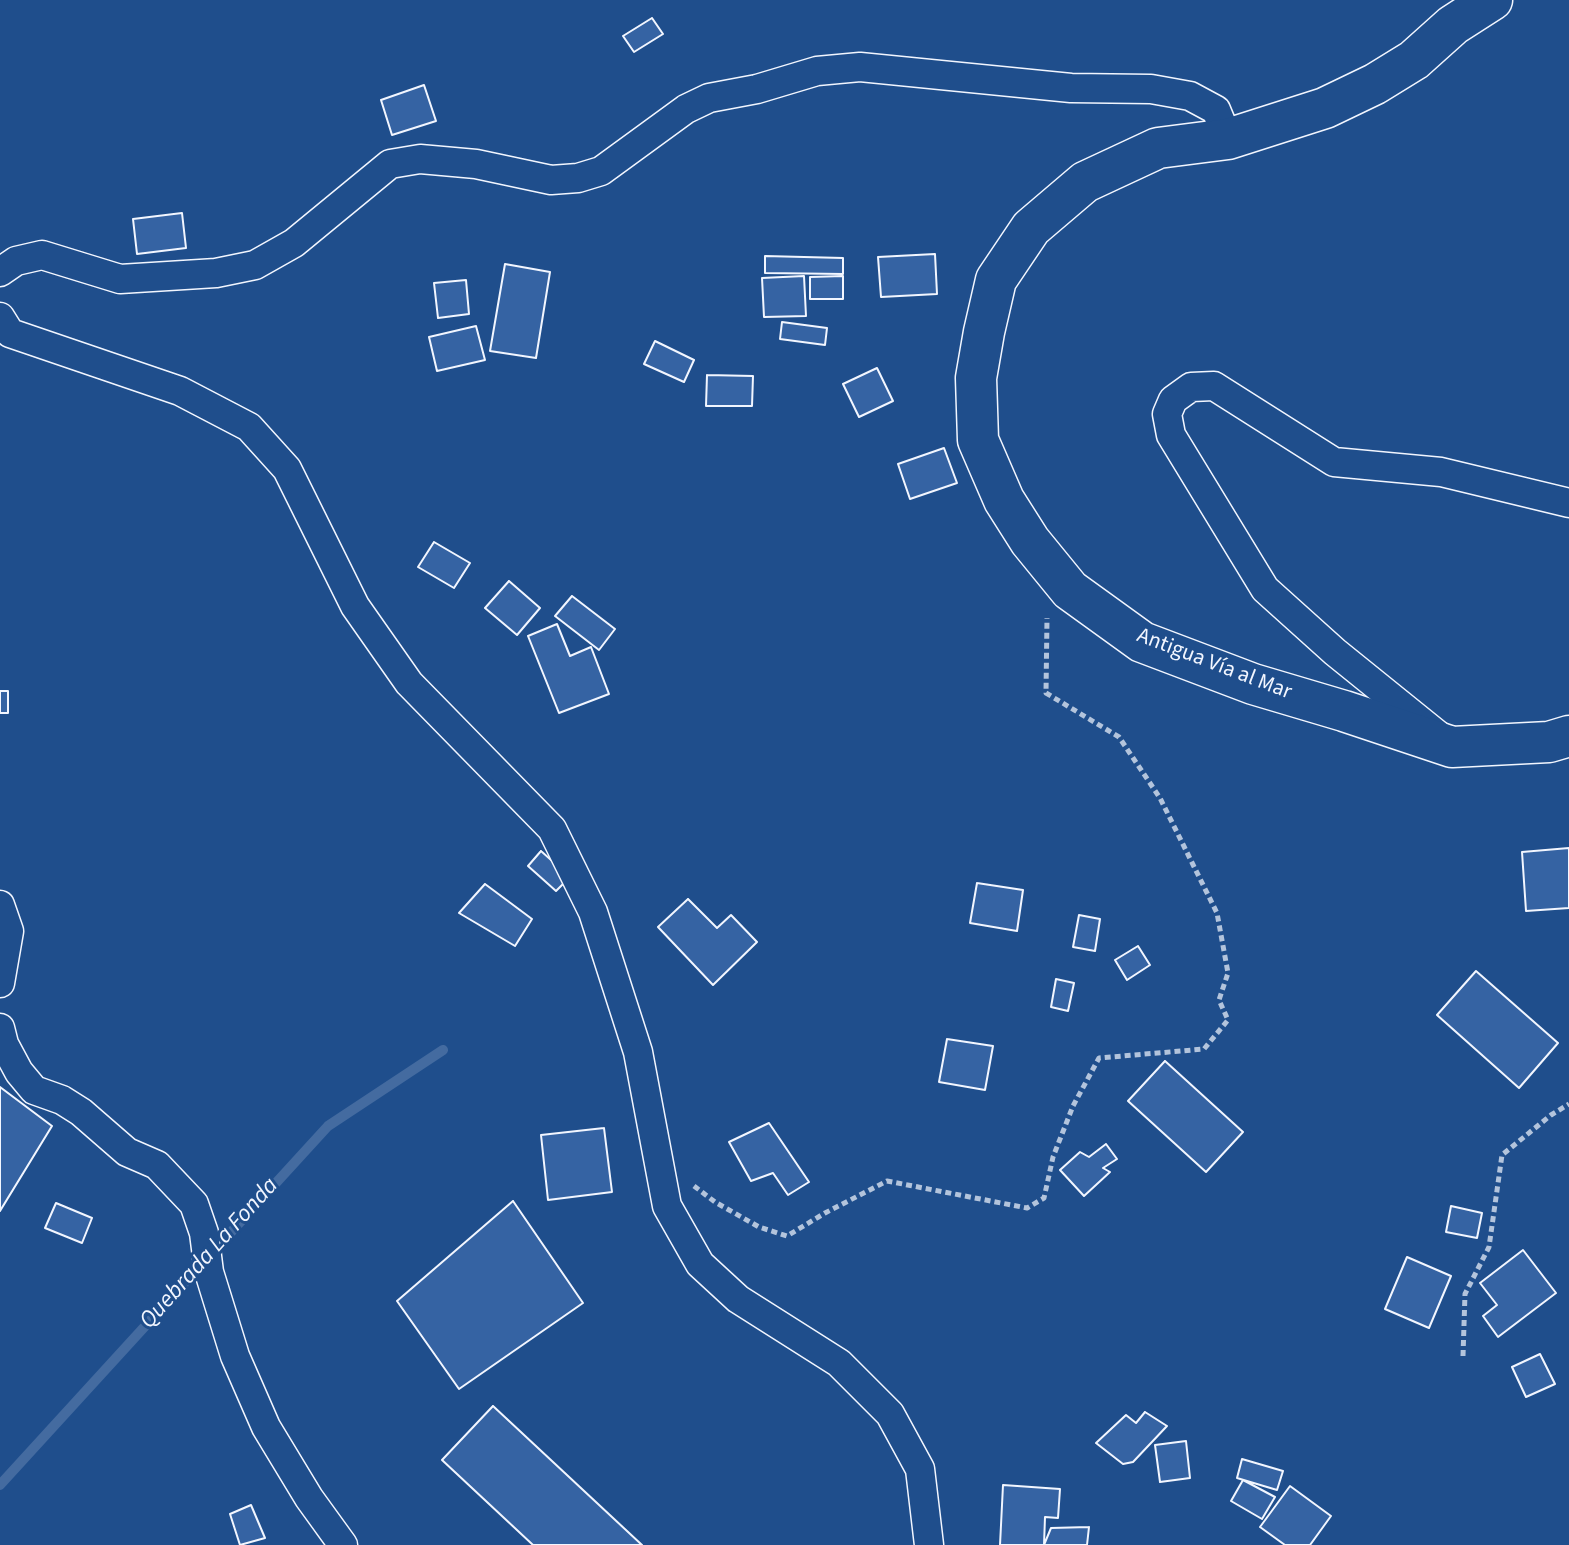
<!DOCTYPE html>
<meta charset="utf-8">
<style>
body{margin:0}
canvas{display:block;background:#1f4e8c}
</style>
<canvas width="1569" height="1545"></canvas>
<script>
const ctx = document.querySelector('canvas').getContext('2d');
ctx.lineJoin = 'round';
const poly = rows => new Path2D(rows.map(r => 'M' + r).join(''));
function stroke(path, color, width, dash) { ctx.strokeStyle = color; ctx.lineWidth = width; ctx.lineCap = dash ? 'butt' : 'round'; ctx.setLineDash(dash || []); ctx.stroke(path); }
function fill(path, color) { ctx.fillStyle = color; ctx.fill(path, 'evenodd'); }
function label(font, color, halo, rows, align = 'center') {
  ctx.font = font + ' "Source Sans 3",sans-serif'; ctx.lineWidth = 6; ctx.setLineDash([]); ctx.textBaseline = 'middle'; ctx.strokeStyle = halo; ctx.fillStyle = color; for (const [text, x, y, turn = 0] of rows) {
    ctx.save(); ctx.translate(x, y); ctx.rotate((+turn || 0) * Math.PI / 180); ctx.textAlign = isNaN(turn) ? turn : align; if (halo) ctx.strokeText(text, 0, 0); ctx.fillText(text, 0, 0); ctx.restore();
  }
}
const stream = poly([
 [0,1485,328,1126,443,1050]
]);
const building = poly([
 [652,18,663,34,634,52,623,36,652,18],
 [424,85,436,121,392,135,381,100,424,85],
 [182,213,186,248,137,254,133,219,182,213],
 [935,254,937,294,881,297,878,257,935,254],
 [765,256,843,258,843,274,765,273,765,256],
 [505,264,550,272,536,358,490,351,505,264],
 [804,276,806,316,764,317,762,278,804,276],
 [843,276,843,299,810,299,810,277,843,276],
 [466,280,469,314,438,318,434,283,466,280],
 [782,322,827,328,825,345,780,339,782,322],
 [476,326,485,360,437,371,429,337,476,326],
 [655,341,694,360,684,382,644,364,655,341],
 [877,368,893,401,859,417,843,384,877,368],
 [707,375,753,376,752,406,706,406,707,375],
 [944,448,957,483,910,499,898,464,944,448],
 [434,542,470,563,454,588,418,567,434,542],
 [509,581,540,608,517,635,485,608,509,581],
 [572,596,615,629,599,650,555,616,572,596],
 [557,624,570,656,591,647,609,694,559,713,528,636,557,624],
 [0,691,8,691,8,713,0,713,0,691],
 [1569,848,1569,908,1526,911,1522,852,1569,848],
 [541,851,570,877,556,891,528,866,541,851],
 [977,883,1023,890,1017,931,970,923,977,883],
 [485,884,532,919,515,946,459,913,485,884],
 [688,899,717,928,731,915,757,942,713,985,658,927,688,899],
 [1079,915,1100,919,1095,951,1073,947,1079,915],
 [1138,946,1150,965,1127,980,1115,960,1138,946],
 [1476,971,1558,1043,1519,1088,1437,1015,1476,971],
 [1056,979,1074,983,1068,1011,1051,1007,1056,979],
 [947,1039,993,1046,985,1090,939,1082,947,1039],
 [1165,1061,1243,1132,1206,1172,1128,1101,1165,1061],
 [0,1087,52,1126,0,1211,0,1087],
 [769,1123,809,1182,788,1195,773,1173,751,1181,729,1142,769,1123],
 [604,1128,612,1192,548,1200,541,1135,604,1128],
 [1106,1144,1117,1159,1103,1168,1110,1172,1084,1196,1060,1170,1080,1152,1089,1157,1106,1144],
 [513,1201,583,1303,459,1389,397,1301,513,1201],
 [56,1203,92,1218,82,1243,45,1228,56,1203],
 [1451,1206,1482,1213,1477,1238,1446,1232,1451,1206],
 [1523,1250,1556,1293,1498,1337,1483,1316,1497,1305,1480,1283,1523,1250],
 [1407,1257,1451,1276,1429,1328,1385,1309,1407,1257],
 [1540,1354,1555,1384,1526,1397,1512,1367,1540,1354],
 [493,1406,642,1545,533,1545,442,1460,493,1406],
 [1145,1412,1167,1426,1133,1462,1123,1464,1096,1443,1126,1415,1136,1423,1145,1412],
 [1186,1441,1190,1478,1160,1482,1155,1445,1186,1441],
 [1242,1459,1283,1471,1277,1490,1237,1478,1242,1459],
 [1243,1480,1275,1497,1262,1519,1231,1501,1243,1480],
 [1003,1485,1060,1489,1058,1518,1045,1517,1044,1545,1000,1545,1003,1485],
 [1290,1486,1331,1516,1310,1545,1285,1545,1260,1527,1290,1486],
 [251,1505,265,1538,240,1545,230,1514,251,1505],
 [1089,1527,1087,1545,1044,1545,1051,1528,1089,1527]
]);
const path = poly([
 [694,1186,715,1202,759,1227,787,1236,825,1213,887,1181,1027,1208,1044,1198,1053,1157,1073,1106,1099,1058,1204,1049,1228,1020,1219,1000,1228,973,1217,913,1160,798,1119,737,1046,693,1047,618],
 [1463,1356,1465,1294,1489,1247,1502,1155,1551,1115,1569,1104]
]);
const street = poly([
 [0,272,16,261,42,255,120,279,216,273,255,265,294,243,390,164,420,159,476,164,551,180,578,178,601,171,686,109,709,98,757,89,817,71,860,67,1071,88,1151,89,1190,96,1216,110,1228,139],
 [0,317,10,333,180,391,249,427,287,469,355,606,409,683,552,829,593,912,638,1052,667,1206,700,1264,738,1299,839,1363,890,1414,920,1469,929,1545],
 [1439,736,1335,652,1265,589,1171,435,1167,414,1173,400,1191,387,1214,386,1334,462,1441,472,1569,503],
 [0,905,9,931,0,983],
 [0,1028,4,1044,19,1072,34,1090,62,1100,81,1112,127,1152,157,1165,194,1204,204,1233,209,1272,235,1356,266,1427,309,1498,343,1545]
]);
const secondary = poly([
 [1492,0,1453,25,1414,60,1375,84,1325,108,1228,139,1158,148,1085,182,1031,228,996,280,984,332,976,378,978,440,1004,500,1030,541,1070,590,1142,642,1253,684,1344,711,1452,747,1549,742,1569,736]
]);
const streetNames = [
 ["Antigua Vía al Mar",1214,665,21]
];
const waterNames = [
 ["Quebrada La Fonda",210,1254,-48]
];
stroke(stream, '#446ba0', 10);
fill(building, '#3563a3');
stroke(building, '#f2f6ff', 2);
stroke(street, '#f2f6ff', 31);
stroke(secondary, '#f2f6ff', 43);
stroke(path, '#b3c4dc', 5, [6, 4]);
stroke(street, '#1f4e8c', 28);
stroke(secondary, '#1f4e8c', 40);
label('22px', '#f2f6ff', '#1f4e8c', streetNames);
label('italic 24px', '#f2f6ff', '#1f4e8c', waterNames);
</script>
